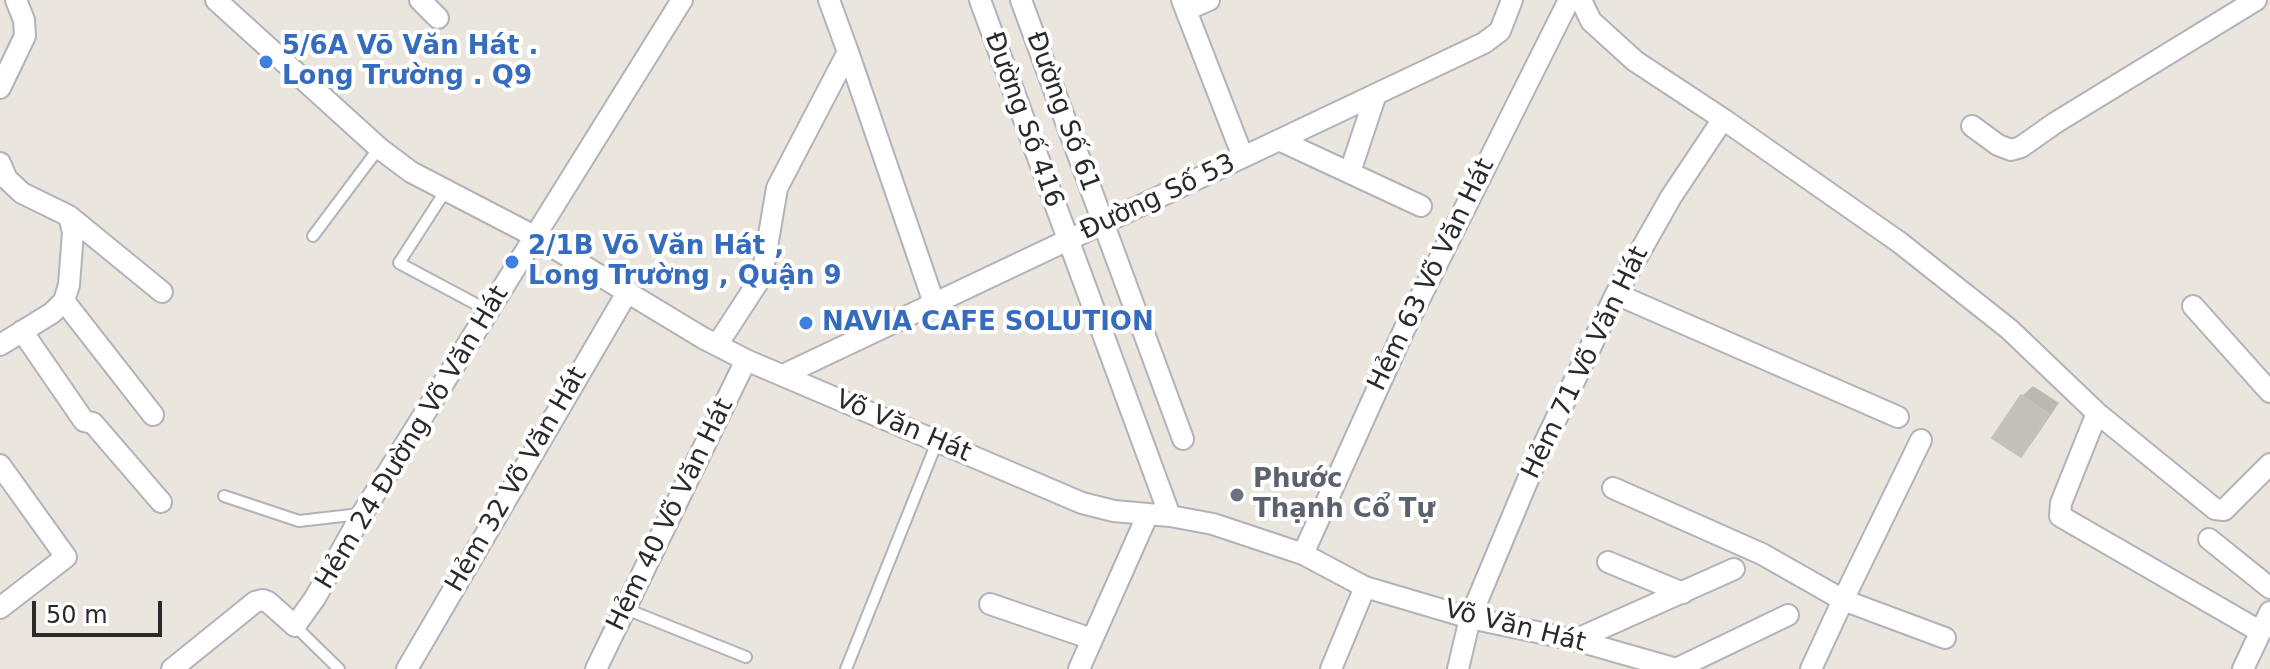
<!DOCTYPE html>
<meta charset="utf-8">
<style>
body{margin:0}
#map{position:relative;width:2270px;height:669px;overflow:hidden;background:#eae6de;font-family:"DejaVu Sans",sans-serif}
canvas{display:block}
.scale{position:absolute;left:32px;top:601px;width:130px;height:36px;box-sizing:border-box;border:4px solid #2a2a2a;border-top:0;padding-left:10px;font-size:24px;line-height:28px;white-space:nowrap;color:#2a2a2a;-webkit-text-stroke:6px #fff;paint-order:stroke}
</style>
<div id="map">
<canvas width="2270" height="669"></canvas>
<div class="scale">50 m</div>
</div>
<script>
const ctx = document.querySelector('canvas').getContext('2d');
ctx.lineJoin = 'round';
function fill(path, color) { ctx.fillStyle = color; ctx.fill(path, 'evenodd'); }
const poly = rows => new Path2D(rows.map(r => 'M' + r).join(''));
function stroke(path, color, width, dash) { ctx.strokeStyle = color; ctx.lineWidth = width; ctx.lineCap = dash ? 'butt' : 'round'; ctx.setLineDash(dash || []); ctx.stroke(path); }
function label(font, color, halo, rows, align = 'center') {
  ctx.font = font + ' "DejaVu Sans",sans-serif'; ctx.lineWidth = 8; ctx.setLineDash([]); ctx.textBaseline = 'middle'; ctx.strokeStyle = halo; ctx.fillStyle = color; for (const [text, x, y, turn = 0] of rows) {
    ctx.save(); ctx.translate(x, y); ctx.rotate((+turn || 0) * Math.PI / 180); ctx.textAlign = isNaN(turn) ? turn : align; if (halo) ctx.strokeText(text, 0, 0); ctx.fillText(text, 0, 0); ctx.restore();
  }
}
const shadow = poly([
 [2033,386,2059,403,2031,444,2021,455,2022,396]
]);
const building = poly([
 [2021,395,2049,414,2021,457,1992,438,2021,395]
]);
const lane = poly([
 [446,190,399,263,489,311],
 [313,236,379,148],
 [224,496,299,521,360,514],
 [626,609,746,657],
 [295,626,339,669],
 [846,669,937,442]
]);
const street = poly([
 [216,0,379,148,411,172,536,237,703,338,746,360,1082,503,1114,511,1170,516,1213,524,1303,554,1365,587,1470,618,1575,640,1677,669],
 [420,0,438,18],
 [980,0,1170,516],
 [1021,0,1183,439],
 [1182,0,1243,157],
 [1581,0,1591,21,1635,61,1723,119,1899,242,2009,329,2097,413,2215,509,2224,510,2270,464],
 [1186,10,1209,0],
 [848,52,934,303],
 [0,88,25,36,24,20,16,0],
 [1972,126,1998,145,2011,150,2021,147,2055,123,2256,0],
 [1279,140,1421,206],
 [0,163,7,179,22,193,69,216,73,232,69,285,64,301,52,313,0,345],
 [1350,172,1376,94],
 [69,216,162,292],
 [1616,294,1898,417],
 [64,301,153,415],
 [2193,306,2270,392],
 [22,331,84,421,93,423,161,502],
 [717,345,762,276,777,188,848,52,829,0],
 [783,375,1484,43,1500,31,1512,0],
 [2097,413,2061,503,2060,516,2261,632],
 [1921,440,1843,600,1945,638],
 [0,465,66,557,0,608],
 [1613,488,1762,554,1843,600,1811,669],
 [2209,539,2270,588],
 [1303,554,1404,330,1569,0],
 [1608,562,1683,593],
 [990,604,1092,639],
 [1575,640,1734,569],
 [172,669,255,602,263,600,268,602,295,626,315,598,362,514,682,0],
 [407,669,628,291],
 [596,669,746,360],
 [1079,669,1148,514],
 [1331,669,1365,587],
 [1458,669,1470,618,1534,465,1616,294,1671,197,1723,119],
 [1676,669,1788,615],
 [2243,669,2270,612]
]);
const markers = [
 [266,62,8,"#3f7fe0"],
 [512,262,8,"#3f7fe0"],
 [806,323,8,"#3f7fe0"],
 [1237,495,8,"#6b7280"]
];
const shopNames = [
 ["5/6A Võ Văn Hát .",282,47],
 ["Long Trường . Q9",282,77],
 ["2/1B Võ Văn Hát ,",528,247],
 ["Long Trường , Quận 9",528,277],
 ["NAVIA CAFE SOLUTION",822,323]
];
const streetNames = [
 ["Đường Số 61",1062,112,70],
 ["Đường Số 416",1023,120,70],
 ["Đường Số 53",1158,198,-25],
 ["Hẻm 63 Võ Văn Hát",1432,275,-64],
 ["Hẻm 71 Võ Văn Hát",1586,363,-64],
 ["Võ Văn Hát",903,427,23],
 ["Hẻm 24 Đường Võ Văn Hát",413,438,-59],
 ["Hẻm 32 Võ Văn Hát",517,480,-60],
 ["Hẻm 40 Võ Văn Hát",671,515,-64],
 ["Võ Văn Hát",1515,627,14]
];
const worshipNames = [
 ["Phước",1253,480],
 ["Thạnh Cổ Tự",1253,510]
];
fill(shadow, '#0003');
fill(building, '#c3c0b9');
stroke(building, '#c5c2b7', 2);
stroke(lane, '#b1b2bc', 14);
stroke(street, '#b1b2bc', 24);
stroke(lane, '#fff', 10);
stroke(street, '#fff', 20);
for (const [x, y, r, color] of markers) { const dot = new Path2D(); dot.arc(x, y, r, 0, 2 * Math.PI); ctx.fillStyle = color; ctx.fill(dot); stroke(dot, '#fff', 3); }
label('bold 26px', '#366cbe', '#fff', shopNames, 'left');
label('26px', '#2a2a2a', '#fff', streetNames);
label('bold 26px', '#5b616d', '#fff', worshipNames, 'left');
</script>
